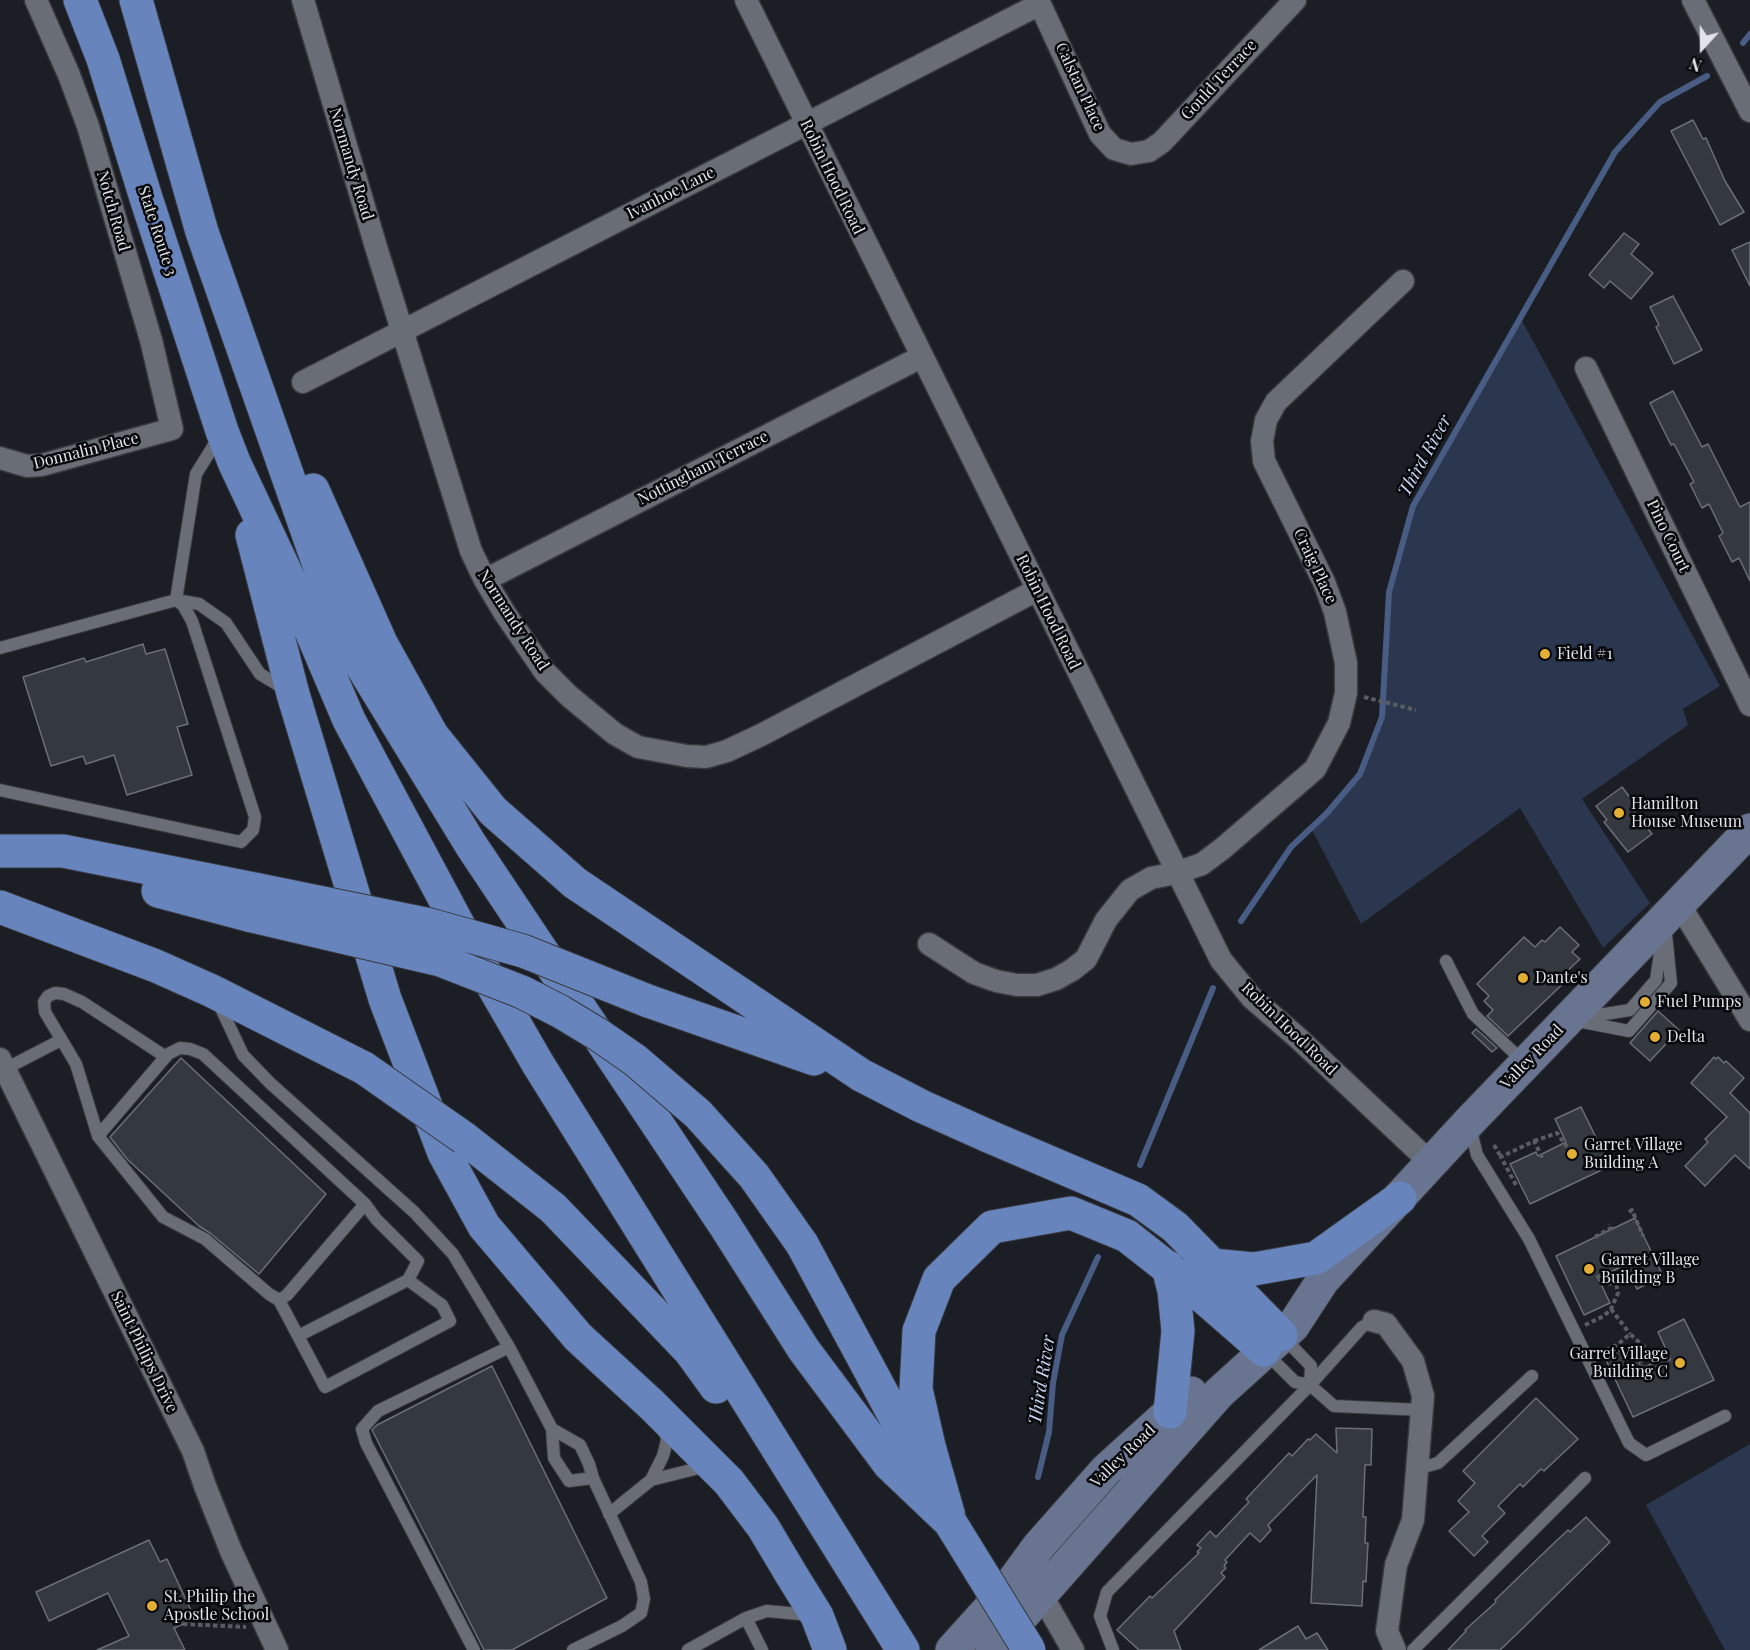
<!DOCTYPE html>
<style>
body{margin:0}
#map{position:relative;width:1750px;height:1650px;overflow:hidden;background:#1b1e25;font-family:"Playfair Display",serif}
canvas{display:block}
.north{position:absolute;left:1672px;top:18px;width:60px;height:60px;-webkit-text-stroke:4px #07080b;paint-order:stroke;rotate:201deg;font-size:16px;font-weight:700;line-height:24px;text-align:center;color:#e1e4e8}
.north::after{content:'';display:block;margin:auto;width:21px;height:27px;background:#e1e4e8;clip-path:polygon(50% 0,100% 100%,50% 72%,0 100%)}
</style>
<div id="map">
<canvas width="1750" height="1650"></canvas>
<div class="north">N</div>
</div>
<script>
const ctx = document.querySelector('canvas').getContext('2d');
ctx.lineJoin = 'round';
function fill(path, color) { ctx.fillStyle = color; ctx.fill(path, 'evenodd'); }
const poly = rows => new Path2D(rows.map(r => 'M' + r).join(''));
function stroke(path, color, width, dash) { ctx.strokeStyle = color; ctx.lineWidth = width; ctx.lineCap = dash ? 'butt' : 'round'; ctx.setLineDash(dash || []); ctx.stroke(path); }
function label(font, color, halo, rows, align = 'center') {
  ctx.font = font + ' "Playfair Display",serif'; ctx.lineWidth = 5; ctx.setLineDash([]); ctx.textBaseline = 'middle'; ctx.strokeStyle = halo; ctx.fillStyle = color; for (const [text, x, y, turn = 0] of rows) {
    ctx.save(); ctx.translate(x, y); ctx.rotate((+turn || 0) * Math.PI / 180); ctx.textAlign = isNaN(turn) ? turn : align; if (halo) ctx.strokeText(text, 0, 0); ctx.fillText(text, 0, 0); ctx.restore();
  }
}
const green = poly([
 [1520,317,1720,686,1683,709,1688,725,1582,799,1650,903,1603,948,1520,808,1361,924,1311,828,1360,774,1382,717,1389,592,1413,506],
 [1750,1444,1750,1650,1725,1650,1646,1505]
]);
const stream = poly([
 [1743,43,1750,34],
 [1241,921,1291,847,1327,813,1360,774,1382,717,1389,592,1413,506,1615,152,1660,102,1707,76],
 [1140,1165,1213,988],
 [1038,1477,1049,1432,1053,1383,1062,1335,1098,1257]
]);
const building = poly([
 [1693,120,1703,139,1706,138,1725,181,1744,212,1720,225,1671,131,1693,120],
 [1624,233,1639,244,1631,254,1653,273,1631,299,1610,281,1604,288,1589,275,1624,233],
 [1750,242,1750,286,1732,250,1750,242],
 [1673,296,1702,350,1674,364,1656,327,1659,325,1650,307,1673,296],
 [1673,391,1702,447,1708,444,1740,507,1750,502,1750,581,1739,558,1732,562,1719,536,1723,533,1709,504,1702,508,1690,484,1694,482,1674,444,1671,445,1650,403,1673,391],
 [143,644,146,654,165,649,188,724,177,727,192,775,127,795,114,755,86,764,83,756,51,766,23,677,84,658,86,662,143,644],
 [1622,787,1635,804,1631,807,1652,834,1628,852,1604,822,1607,820,1596,806,1622,787],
 [1560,927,1579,945,1572,952,1580,959,1561,977,1566,981,1508,1036,1487,1016,1493,1010,1484,1001,1489,996,1477,984,1524,937,1535,947,1542,940,1545,942,1560,927],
 [1658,1011,1679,1030,1650,1061,1630,1043,1658,1011],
 [1476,1029,1497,1048,1492,1052,1472,1033,1476,1029],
 [1714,1057,1716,1059,1718,1057,1724,1063,1726,1061,1744,1078,1730,1093,1750,1113,1750,1169,1735,1155,1705,1186,1685,1166,1708,1142,1705,1139,1727,1117,1691,1083,1714,1057],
 [181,1058,326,1194,259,1274,210,1233,199,1226,127,1159,110,1137,181,1058],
 [1581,1107,1610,1166,1530,1204,1510,1164,1536,1152,1538,1156,1566,1142,1555,1119,1581,1107],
 [1635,1218,1663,1276,1637,1289,1625,1265,1598,1278,1610,1303,1584,1315,1556,1256,1635,1218],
 [1684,1319,1714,1380,1633,1417,1605,1358,1630,1345,1642,1368,1669,1356,1658,1332,1684,1319],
 [492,1366,607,1598,512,1650,484,1650,372,1430,377,1425,492,1366],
 [1536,1398,1578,1439,1544,1471,1541,1469,1523,1487,1520,1484,1498,1506,1505,1513,1482,1536,1488,1542,1474,1556,1449,1531,1469,1512,1458,1501,1475,1483,1463,1471,1536,1398],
 [1336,1428,1372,1429,1371,1465,1365,1465,1363,1517,1366,1517,1365,1543,1368,1543,1366,1582,1363,1581,1362,1606,1311,1603,1317,1475,1268,1525,1271,1530,1260,1542,1250,1533,1225,1560,1227,1562,1224,1566,1226,1568,1221,1573,1225,1577,1174,1631,1181,1650,1139,1650,1117,1630,1150,1596,1152,1598,1199,1553,1197,1552,1201,1548,1197,1545,1210,1531,1216,1537,1249,1502,1246,1499,1289,1453,1292,1456,1308,1439,1310,1440,1316,1434,1337,1453,1336,1428],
 [1586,1517,1610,1542,1522,1629,1500,1650,1448,1650,1466,1631,1465,1630,1496,1602,1495,1600,1553,1544,1568,1530,1570,1532,1586,1517],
 [149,1540,160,1562,167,1559,195,1619,174,1628,185,1650,97,1650,129,1636,108,1593,49,1621,36,1592,149,1540],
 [1298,1626,1306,1639,1317,1633,1328,1650,1259,1650,1298,1626]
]);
const path = poly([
 [1364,697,1416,710],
 [1534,1141,1557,1133,1567,1147],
 [1494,1145,1501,1157],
 [1516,1185,1501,1157,1534,1141,1543,1159],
 [1629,1212,1632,1210,1643,1236],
 [1595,1237,1611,1228,1609,1224],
 [1597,1275,1602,1282,1606,1284,1616,1283],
 [1611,1309,1630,1334],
 [1585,1325,1604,1316,1611,1309,1618,1293,1616,1283,1621,1279,1625,1271,1623,1263],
 [1599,1353,1617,1345,1630,1334,1651,1353,1640,1362,1644,1370],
 [1651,1353,1665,1350,1670,1361],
 [183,1624,246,1627]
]);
const service = poly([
 [219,437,196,474,176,600,199,604,226,623,260,674,285,689],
 [0,648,176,600,183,605,192,621,255,817,253,830,241,842,0,790],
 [1446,961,1473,1014,1525,1063],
 [218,1002,243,1055,270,1083,414,1212,453,1254,509,1347],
 [1580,1018,1630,1010,1656,980,1662,939],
 [1572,1020,1629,1031,1671,983,1665,924],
 [166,1057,82,1002,64,994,55,993,48,996,44,1002,45,1012,76,1064,98,1136,163,1217,205,1239,269,1294,279,1300,287,1295,365,1204],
 [5,1069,61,1040],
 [1470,1127,1477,1155,1529,1239,1629,1443,1646,1455,1725,1416],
 [98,1136,168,1054,180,1048,190,1049,203,1054,365,1204,376,1219,418,1261,408,1280,442,1305,450,1321,325,1387,279,1300],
 [298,1336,408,1280],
 [1283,1337,1311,1366,1310,1385],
 [1266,1353,1295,1382,1310,1385,1334,1406,1422,1410],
 [552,1429,580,1445,589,1464,593,1478,641,1582,644,1599,641,1613,622,1626,573,1650],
 [1417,1469,1438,1463,1532,1376],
 [651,1480,699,1468,708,1469],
 [609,1514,651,1480,663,1456,667,1440,664,1429],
 [746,1618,767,1611,810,1615],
 [474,1650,366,1443,362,1429,378,1411,509,1347,552,1429,554,1458,569,1481,593,1478],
 [688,1650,746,1618,762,1650],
 [1113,1650,1100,1616,1107,1592,1310,1385,1362,1327,1374,1321],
 [1413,1650,1585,1478]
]);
const minor = poly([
 [303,0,376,247,471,551,485,580,504,612,545,672,569,696,615,734,638,747,687,756,706,757,727,751,761,735,1037,590],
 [746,0,1221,960,1252,998,1298,1038,1432,1164],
 [1038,0,1100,134,1114,149,1131,154,1149,151,1162,142,1295,0],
 [1693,0,1750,111],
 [1586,368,1750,705],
 [303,382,1040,4],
 [0,458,27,466,42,465,172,429,151,340,88,126,69,75,36,0],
 [485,580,921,357],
 [1679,904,1750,1020],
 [929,944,974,973,996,981,1017,985,1037,985,1056,979,1072,970,1086,959,1106,920,1130,890,1151,878,1176,873,1202,864,1222,849,1315,769,1339,723,1346,693,1346,663,1335,612,1324,582,1264,461,1262,441,1266,420,1276,402,1403,281],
 [0,1059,193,1451,205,1486,231,1551,277,1650],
 [1374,1321,1386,1324,1413,1361,1423,1396,1413,1520,1396,1565,1387,1631,1395,1650],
 [1041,1594,1073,1650]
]);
const secondary = poly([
 [952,1650,1008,1588,1038,1547,1106,1470,1191,1393],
 [992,1650,1219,1393,1293,1326,1323,1280,1469,1122,1750,830]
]);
const trunk = poly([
 [80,0,103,59,146,198,222,431,234,462,288,577,349,720,467,941,538,1064,903,1650],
 [136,0,202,232,325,582,360,663,471,845,724,1224,804,1350,889,1464,950,1522],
 [313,490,381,643,432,735,493,811,575,883,861,1075,921,1106,988,1136,1138,1200,1175,1227,1281,1335],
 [252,535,293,694,385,999,444,1153,484,1226,578,1337,652,1405,729,1482,763,1527,791,1574,817,1616,830,1650],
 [0,851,63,851,259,890],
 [158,891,252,916],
 [0,907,156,966,212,991,364,1068],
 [648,1001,814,1059],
 [464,1138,553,1208,690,1351,716,1387],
 [802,1244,922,1467],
 [1212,1265,1254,1269,1316,1258,1400,1198],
 [1168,1267,1174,1291,1178,1331,1170,1412],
 [950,1520,929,1446,916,1389,919,1331,939,1279,992,1227,1071,1213,1127,1236,1193,1288,1264,1350]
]);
const trunkBridge = poly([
 [259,890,430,925,523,951,648,1001],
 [252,916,440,960,522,992,561,1012,599,1035,635,1060,698,1114,754,1176,802,1244],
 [364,1068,464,1138],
 [950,1522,1029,1650]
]);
const markers = [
 [1545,654,6,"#e3ae34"],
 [1619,813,6,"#e3ae34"],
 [1523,978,6,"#e3ae34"],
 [1645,1002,6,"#e3ae34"],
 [1655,1037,6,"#e3ae34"],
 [1572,1154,6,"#e3ae34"],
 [1589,1269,6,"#e3ae34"],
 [1680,1363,6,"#e3ae34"],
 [152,1606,6,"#e3ae34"]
];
const streetNames = [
 ["Gould Terrace",1219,80,-47],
 ["Calstan Place",1080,87,65],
 ["Normandy Road",351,164,73],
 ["Robin Hood Road",832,177,64],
 ["Ivanhoe Lane",671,193,-27],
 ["Notch Road",113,211,74],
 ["State Route 3",157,231,72],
 ["Donnalin Place",86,451,-14],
 ["Nottingham Terrace",703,468,-27],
 ["Pino Court",1668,536,64],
 ["Craig Place",1315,566,65],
 ["Robin Hood Road",1048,612,64],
 ["Normandy Road",513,620,57],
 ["Robin Hood Road",1289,1029,44],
 ["Valley Road",1532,1057,-46],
 ["Saint Philips Drive",144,1352,64],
 ["Valley Road",1123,1456,-44]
];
const poiNames = [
 ["Field #1",1557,654],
 ["Hamilton",1631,804],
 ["House Museum",1631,822],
 ["Dante's",1535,978],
 ["Fuel Pumps",1657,1002],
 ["Delta",1667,1037],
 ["Garret Village",1584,1145],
 ["Building A",1584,1163],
 ["Garret Village",1601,1260],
 ["Building B",1601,1278],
 ["Garret Village",1668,1354,"right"],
 ["Building C",1668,1372,"right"],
 ["St. Philip the",164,1597],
 ["Apostle School",164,1615]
];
const waterNames = [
 ["Third River",1425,456,-61],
 ["Third River",1042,1380,-81]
];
fill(green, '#2b374e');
stroke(stream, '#485c84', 6);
fill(building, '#34383f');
stroke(building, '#6b6f77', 1.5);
stroke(service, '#36383e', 14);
stroke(minor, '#36383e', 25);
stroke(secondary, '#36383e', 35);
stroke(trunk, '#36383e', 35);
stroke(path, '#595c62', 4, [4.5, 3]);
stroke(service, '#696d75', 12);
stroke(minor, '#696d75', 22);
stroke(secondary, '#697590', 33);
stroke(trunk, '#6884bd', 33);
stroke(trunkBridge, '#36383e', 35, []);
stroke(trunkBridge, '#6884bd', 33);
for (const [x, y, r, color] of markers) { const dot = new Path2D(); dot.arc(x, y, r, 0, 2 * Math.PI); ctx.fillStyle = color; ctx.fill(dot); stroke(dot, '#07080b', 2); }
label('16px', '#e1e4e8', '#07080b', streetNames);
label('16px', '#e1e4e8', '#07080b', poiNames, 'left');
label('italic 18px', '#c9d7f2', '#07080b', waterNames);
</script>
